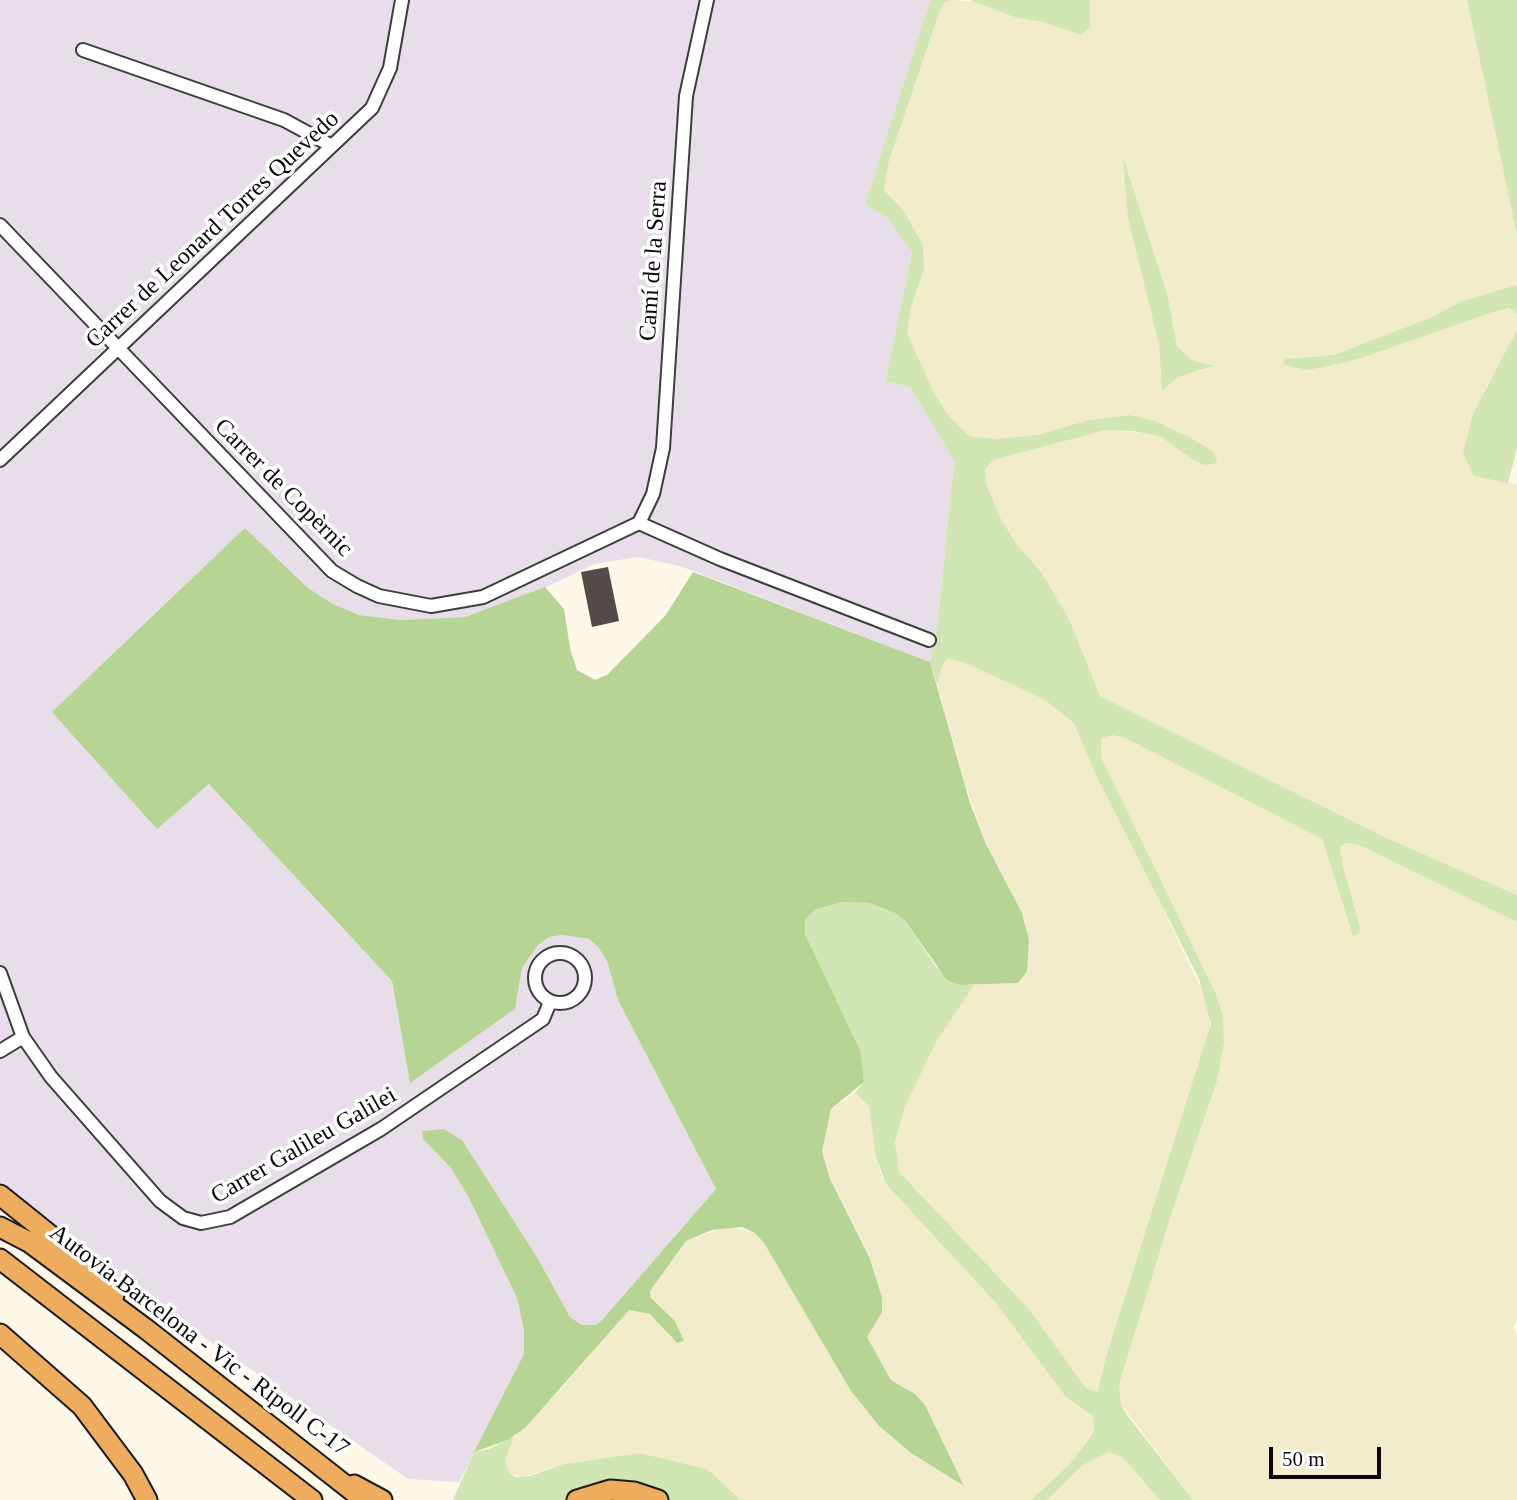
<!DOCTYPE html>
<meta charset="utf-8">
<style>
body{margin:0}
#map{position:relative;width:1517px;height:1500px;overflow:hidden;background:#fef8e8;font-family:"Times New Roman",serif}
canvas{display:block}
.scale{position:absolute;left:1269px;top:1447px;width:112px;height:32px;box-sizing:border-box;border:4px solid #0a0a0a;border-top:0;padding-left:9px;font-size:21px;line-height:24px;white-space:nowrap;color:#0a0a0a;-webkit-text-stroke:5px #fff;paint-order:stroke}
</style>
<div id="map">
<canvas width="1517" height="1500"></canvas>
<div class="scale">50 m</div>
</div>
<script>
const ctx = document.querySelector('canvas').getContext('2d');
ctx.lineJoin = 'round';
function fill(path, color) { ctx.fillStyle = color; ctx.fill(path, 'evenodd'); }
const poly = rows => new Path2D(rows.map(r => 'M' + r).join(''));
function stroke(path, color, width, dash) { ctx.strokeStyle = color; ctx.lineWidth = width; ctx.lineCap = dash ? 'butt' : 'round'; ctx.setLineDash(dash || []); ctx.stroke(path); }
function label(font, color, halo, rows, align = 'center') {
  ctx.font = font + ' "Times New Roman",serif'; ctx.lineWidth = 7; ctx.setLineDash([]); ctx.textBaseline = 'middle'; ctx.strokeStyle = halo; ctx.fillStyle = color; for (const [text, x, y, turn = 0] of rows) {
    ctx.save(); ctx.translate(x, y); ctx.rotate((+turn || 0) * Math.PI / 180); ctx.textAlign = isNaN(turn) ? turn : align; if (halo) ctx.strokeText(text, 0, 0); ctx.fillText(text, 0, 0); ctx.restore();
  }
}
const industrial = poly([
 [0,0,930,0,865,204,887,218,912,252,885,382,910,387,954,461,938,620,930,662,680,566,638,557,594,564,536,592,465,617,402,620,359,615,333,604,308,588,245,528,157,828,209,784,392,981,410,1083,515,1009,522,968,527,956,537,946,549,937,562,935,589,939,599,948,607,961,618,1000,716,1189,602,1320,596,1325,582,1325,570,1317,537,1257,462,1140,422,1131,423,1139,450,1167,468,1196,517,1298,524,1330,524,1354,459,1482,408,1479,122,1280,0,1184]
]);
const farmland = poly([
 [952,0,982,2,1017,18,1043,22,1081,35,1090,26,1090,0,1467,0,1517,235,1517,285,1462,301,1436,316,1334,355,1285,359,1282,365,1308,370,1329,366,1359,359,1496,311,1509,308,1517,314,1517,330,1512,343,1485,391,1474,476,1517,484,1517,895,1382,836,1100,696,1069,619,1042,573,1015,542,1001,519,986,484,984,470,992,460,1106,430,1145,433,1160,436,1173,444,1214,452,1167,426,1129,415,1089,420,1037,435,996,439,969,436,949,416,934,393,907,333,911,307,924,270,923,245,904,211,884,190,888,164,939,13,945,2],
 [1124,161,1168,297,1177,348,1192,360,1206,364,1206,369,1178,377,1162,390,1159,345,1128,218],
 [948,659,968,664,1045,700,1074,723,1208,1003,1210,1031,1106,1357,1099,1393,1086,1388,1029,1309,899,1172,897,1165,895,1144,904,1109,936,1042,974,985,1018,983,1029,940,1022,913,986,844,966,787,937,684,943,664],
 [1106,735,1119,735,1322,839,1351,930,1360,927,1343,866,1340,847,1346,843,1359,845,1517,922,1517,1320,1512,1329,1517,1333,1517,1500,1193,1500,1121,1404,1119,1384,1122,1370,1171,1215,1217,1081,1224,1030,1215,992,1101,757,1101,738],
 [855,1093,869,1106,880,1172,886,1184,995,1302,1065,1396,1093,1415,1094,1430,1069,1465,1031,1500,741,1500,707,1469,640,1453,564,1464,523,1477,510,1474,505,1461,514,1437,561,1389,623,1314,629,1309,643,1311,656,1319,671,1338,684,1341,675,1321,651,1298,650,1291,686,1241,727,1227,755,1233,764,1243,851,1391,879,1426,911,1453,963,1485,925,1405,903,1386,891,1380,867,1337,882,1312,882,1298,870,1259,830,1179,822,1152,831,1109],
 [1109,1452,1122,1457,1160,1500,1047,1500,1083,1465]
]);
const green = poly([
 [930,0,952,0,945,2,939,13,888,164,884,190,904,211,923,245,924,270,911,307,907,333,934,393,949,416,969,436,996,439,1037,435,1089,420,1129,415,1155,421,1191,438,1214,452,1217,463,1205,465,1193,460,1160,436,1133,431,1106,430,993,460,985,470,986,484,1001,519,1015,542,1042,573,1069,619,1100,696,1382,836,1517,895,1517,922,1359,845,1346,843,1340,847,1343,866,1360,927,1359,933,1353,936,1322,839,1125,738,1113,735,1101,738,1101,757,1215,992,1223,1016,1224,1042,1217,1081,1171,1215,1119,1384,1121,1404,1127,1415,1193,1500,1160,1500,1122,1457,1109,1452,1083,1465,1047,1500,1031,1500,1069,1465,1090,1437,1094,1430,1093,1416,1065,1396,995,1302,886,1184,876,1157,869,1106,855,1093,864,1082,861,1052,805,934,805,920,815,910,841,902,869,903,895,913,906,922,937,968,960,985,974,985,936,1042,904,1109,895,1143,899,1172,1029,1309,1086,1388,1098,1392,1106,1357,1211,1024,1199,979,1096,775,1074,723,1045,700,968,664,948,659,943,664,937,684,930,662,938,620,954,461,910,387,885,382,912,252,887,218,865,204],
 [970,0,1090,0,1090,27,1081,35,1043,22,1017,18],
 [1467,0,1517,0,1517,235],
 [1123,157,1168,297,1177,347,1192,360,1213,366,1178,377,1162,391,1159,345,1128,218],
 [1517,285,1517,314,1509,308,1496,311,1359,359,1329,366,1308,370,1282,365,1285,359,1334,355,1435,316,1462,301],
 [1517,330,1517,448,1508,483,1474,476,1463,453,1473,414],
 [514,1437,505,1461,510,1474,516,1477,530,1476,564,1464,640,1453,707,1469,741,1500,453,1500,474,1452,489,1449]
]);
const forest = poly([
 [245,528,308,588,333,604,359,615,402,620,465,617,545,587,564,609,570,648,577,670,595,680,607,675,665,616,693,572,930,662,970,803,986,844,1022,913,1029,940,1027,971,1018,983,960,985,947,980,906,922,895,913,869,903,841,902,815,910,805,920,805,934,861,1052,864,1082,831,1109,822,1152,830,1179,870,1259,882,1298,882,1312,867,1337,891,1380,915,1394,925,1405,964,1486,911,1453,879,1426,851,1391,764,1243,755,1233,742,1227,712,1230,686,1241,650,1291,651,1298,675,1321,684,1341,677,1343,650,1314,629,1310,526,1427,508,1440,474,1452,524,1354,524,1330,517,1298,468,1196,450,1167,423,1139,422,1131,444,1129,462,1140,537,1257,570,1317,582,1325,596,1325,602,1320,716,1189,618,1000,607,961,599,948,589,939,562,935,549,937,537,946,522,968,515,1009,410,1083,392,981,209,784,157,829,52,712]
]);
const building = poly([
 [608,567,619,621,592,627,581,572]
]);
const minor = poly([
 [83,50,284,120,332,146],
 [0,225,332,571,357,586,379,596,431,606,483,597,639,523],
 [0,460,372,108,390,68,402,0],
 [639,523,653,494,663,448,686,96,707,0],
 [639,523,720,559,929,640],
 '535 978a25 25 0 1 1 50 0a25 25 0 1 1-50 0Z',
 [0,973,23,1037,51,1077,160,1201,183,1218,201,1223,230,1217,381,1129,543,1019,550,1002],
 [0,1051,23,1037]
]);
const trunk = poly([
 [0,1195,86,1264,114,1295],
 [0,1227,29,1242,146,1329,364,1500],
 [0,1259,312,1500],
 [0,1334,82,1406,133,1474,147,1500],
 [354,1485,382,1500],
 [577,1500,610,1490,634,1492,658,1500]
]);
const streetNames = [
 ["Carrer de Leonard Torres Quevedo",213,230,-43],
 ["Camí de la Serra",654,261,-86],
 ["Carrer de Copèrnic",283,488,45],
 ["Carrer Galileu Galilei",304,1146,-30],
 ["Autovia Barcelona - Vic - Ripoll C-17",199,1341,37]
];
fill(industrial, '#e7dee9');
fill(farmland, '#f1eccb');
fill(green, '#d1e5b5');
fill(forest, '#b6d595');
fill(building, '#524b47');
stroke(minor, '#3d3d3d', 16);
stroke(trunk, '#1b1b1b', 23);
stroke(minor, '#fff', 12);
stroke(trunk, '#eeac5f', 19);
label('24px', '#0a0a0a', '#fff', streetNames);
</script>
